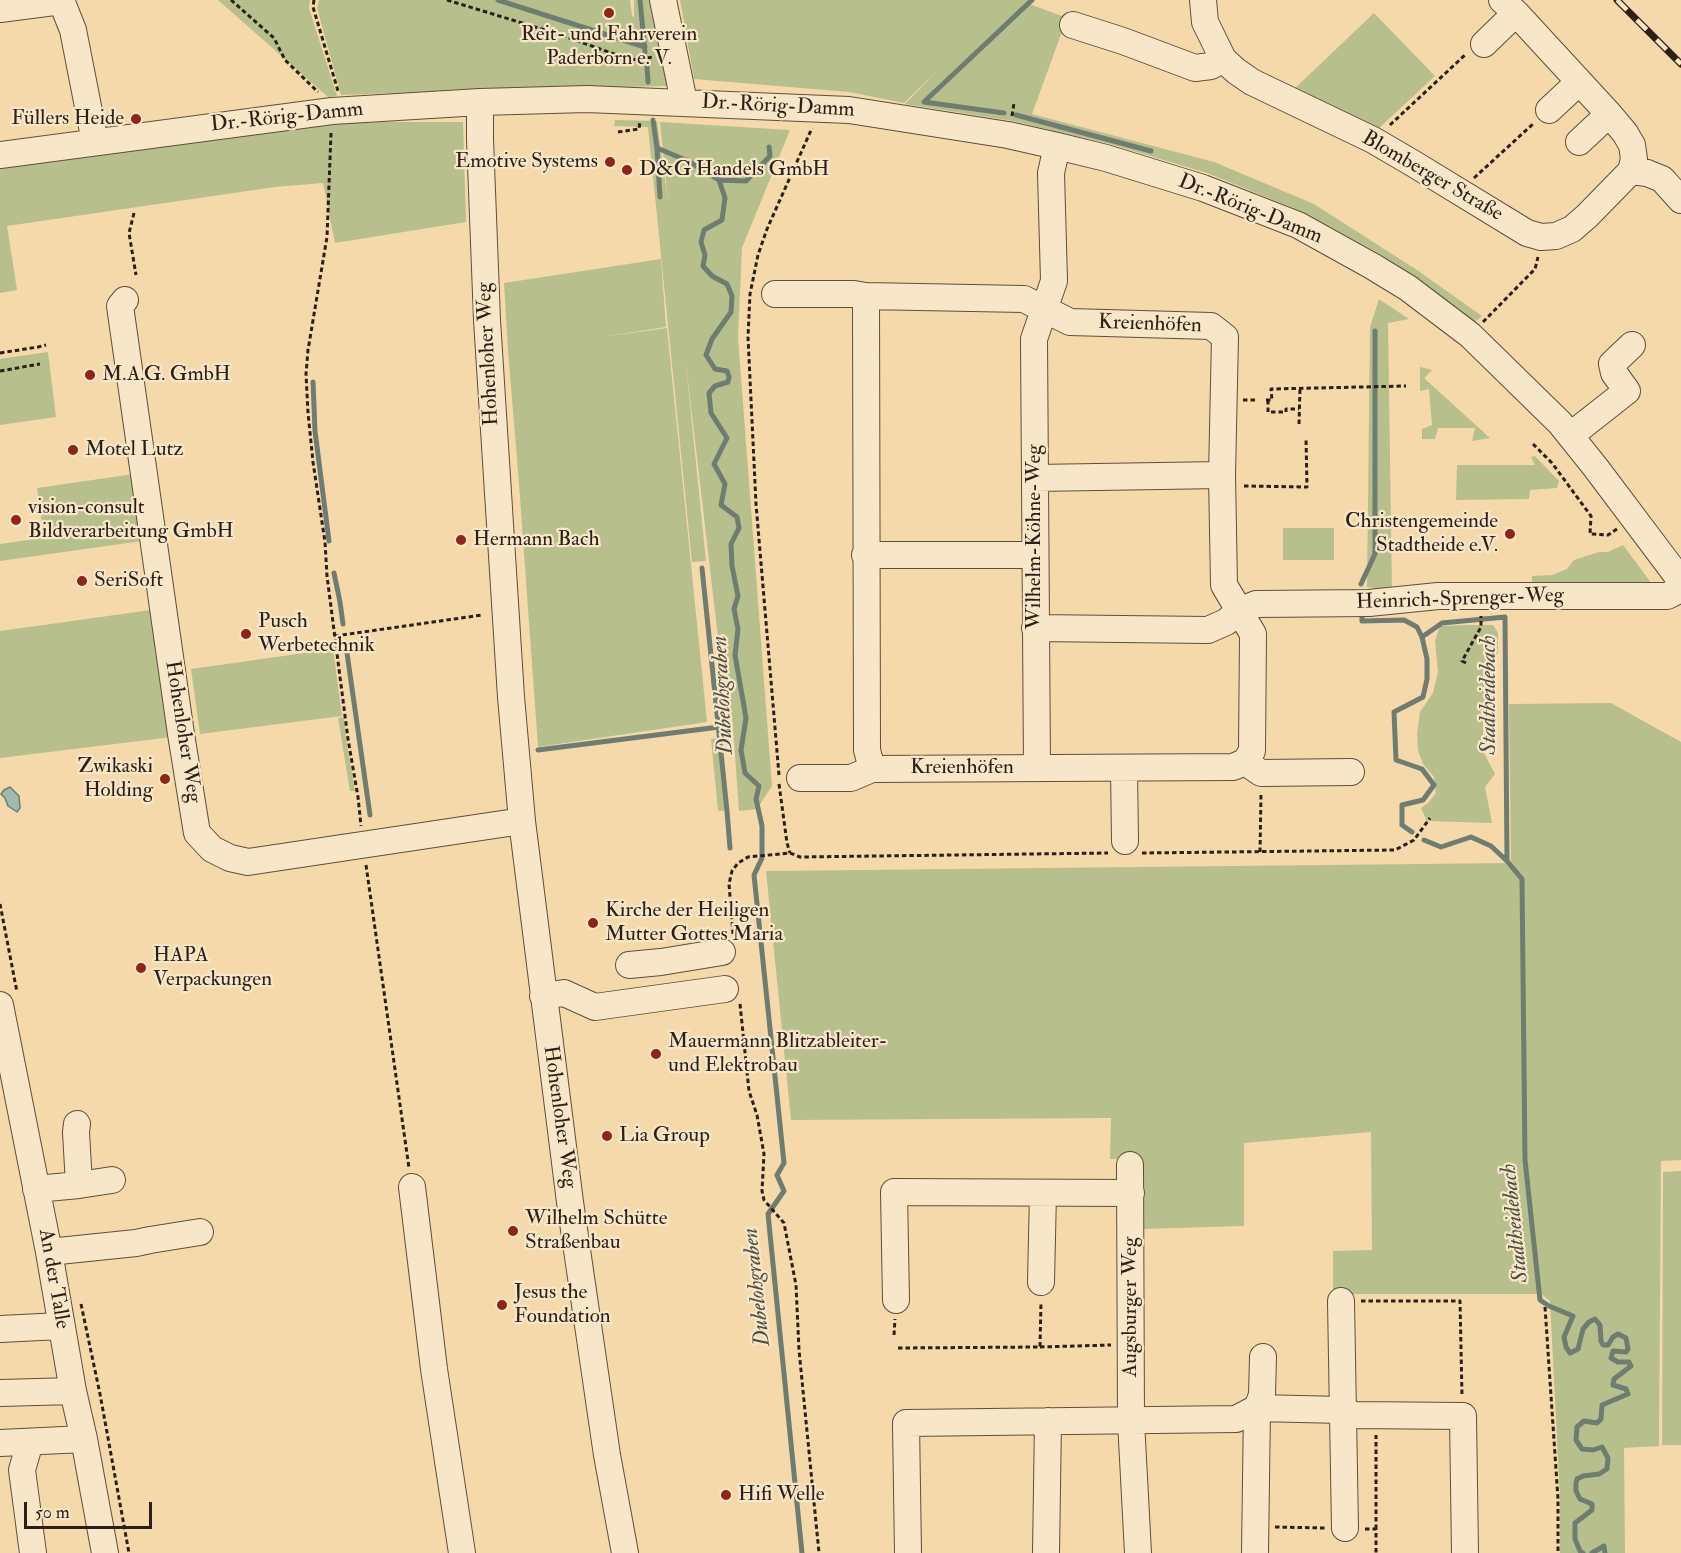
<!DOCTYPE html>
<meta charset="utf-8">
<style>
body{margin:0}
#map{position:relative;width:1681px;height:1553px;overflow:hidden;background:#f5d9ab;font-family:"IM FELL Double Pica",serif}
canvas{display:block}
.scale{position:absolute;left:24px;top:1502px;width:128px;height:27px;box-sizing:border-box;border:3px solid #2b1f17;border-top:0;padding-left:8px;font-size:18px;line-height:21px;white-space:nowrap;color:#2b1f17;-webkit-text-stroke:4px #f8e6c8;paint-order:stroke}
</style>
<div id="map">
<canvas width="1681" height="1553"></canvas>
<div class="scale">50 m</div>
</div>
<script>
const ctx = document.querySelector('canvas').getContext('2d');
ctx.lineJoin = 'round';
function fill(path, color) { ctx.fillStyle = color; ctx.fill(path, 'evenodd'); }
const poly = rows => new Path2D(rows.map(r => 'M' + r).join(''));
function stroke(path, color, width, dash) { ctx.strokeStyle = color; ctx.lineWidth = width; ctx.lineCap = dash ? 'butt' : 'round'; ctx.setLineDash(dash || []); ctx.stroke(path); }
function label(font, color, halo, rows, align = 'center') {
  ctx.font = font + ' "IM FELL Double Pica",serif'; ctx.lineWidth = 4.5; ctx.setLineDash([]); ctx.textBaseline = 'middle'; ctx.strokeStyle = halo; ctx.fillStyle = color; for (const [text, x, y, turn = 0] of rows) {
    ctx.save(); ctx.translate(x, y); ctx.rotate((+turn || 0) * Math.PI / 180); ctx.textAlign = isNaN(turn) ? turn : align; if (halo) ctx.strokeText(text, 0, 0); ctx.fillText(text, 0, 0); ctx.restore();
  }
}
const green = poly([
 [218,0,310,0,309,8,337,96,328,97],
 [319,0,630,0,632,16,634,17,634,0,656,0,669,86,509,89,341,95,317,8],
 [680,0,1029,0,1027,3,1067,18,1032,114,1214,162,1314,204,1417,270,1482,316,1475,322,1380,254,1303,212,1207,173,1110,144,1013,121,905,104,938,70,904,103,849,92,694,79],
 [1374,13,1435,76,1376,131,1292,91],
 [615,120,657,121,668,201,660,122,790,130,742,248,738,337,772,786,757,809,739,811,732,715,726,706,685,355,706,561,692,562,648,127,614,126],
 [324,122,463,122,466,222,335,243,323,183,275,187,7,226,17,290,0,293,0,166],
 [661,259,666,327,602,337,667,328,707,722,538,747,519,484,508,351,504,283],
 [1379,299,1409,319,1388,323,1392,591,1367,587,1370,327],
 [48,352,56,417,0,425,0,359],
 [1420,367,1432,370,1424,378,1490,438,1472,441,1475,428,1438,428,1435,439,1422,439,1422,429,1432,425,1429,389,1420,391],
 [1535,456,1559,481,1557,488,1530,490,1529,499,1456,500,1457,465,1535,465,1531,457],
 [134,474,142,541,0,561,0,544,35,539,33,525,42,523,37,488],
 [1283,528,1334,528,1334,560,1283,560],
 [1623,545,1652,584,1532,586,1532,576,1552,575,1567,569,1574,560,1599,552,1608,552],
 [151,610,172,737,0,758,0,631],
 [1468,625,1493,625,1498,633,1498,651,1491,676,1496,695,1496,708,1483,718,1483,751,1495,774,1485,787,1492,823,1427,821,1421,808,1428,803,1436,793,1434,777,1423,764,1418,751,1417,734,1420,712,1433,693,1438,672,1435,641,1440,626],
 [333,649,342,716,200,734,191,669],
 [1611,703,1681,742,1681,1160,1661,1161,1659,1446,1624,1448,1625,1553,1560,1553,1560,1498,1550,1301,1541,1294,1333,1294,1333,1251,1372,1250,1371,1132,1244,1143,1244,1226,1142,1229,1143,1159,1110,1159,1111,1118,791,1120,766,871,1511,863,1509,704],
 [344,717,346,739,355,791,350,791,338,718],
 [721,738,728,810,718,811,711,739],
 [1681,1171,1681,1445,1662,1445,1663,1172]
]);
const water = poly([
 [10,787,19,796,20,808,17,812,8,806,5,798,1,794,4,790,10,787]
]);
const stream = poly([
 [498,0,645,47],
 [640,0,645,52],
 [647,66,648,82],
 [1004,113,924,102,1032,0],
 [1016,115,1151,151],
 [653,120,657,148,660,197],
 [657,148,688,161,719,180,725,198,722,220,704,230,701,242,705,255,703,266,712,276,727,284,732,296,731,312,712,339,706,355,715,369,727,371,729,377,728,382,715,386,709,393,711,413,727,438,714,464,725,484,721,505,737,517,739,528,731,544,732,566,738,596,734,609,738,629,735,655,746,718,741,750,745,773,759,786,756,799,762,826,762,858,754,875,784,1163,777,1175,784,1191,768,1214,802,1553],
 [719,180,746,181,770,156,769,147],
 [313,382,315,431,329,541],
 [702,568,727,811,730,848],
 [334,573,340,602,343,624],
 [1361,584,1375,554,1375,331],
 [1362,616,1362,621,1404,620,1417,627,1422,637,1427,659,1427,679,1423,697,1394,712,1396,760,1422,769,1434,785,1423,800,1402,805,1402,825,1412,832],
 [1422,637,1442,623,1505,617,1507,861,1522,879,1525,1160,1540,1300,1549,1306,1573,1316,1564,1337,1566,1347,1570,1353,1578,1349,1583,1329,1589,1322,1595,1319,1600,1325,1601,1341,1603,1345,1608,1345,1613,1337,1618,1334,1626,1338,1628,1349,1626,1352,1613,1351,1611,1358,1618,1362,1629,1362,1631,1366,1614,1379,1613,1385,1626,1389,1628,1394,1602,1405,1601,1419,1597,1423,1584,1421,1577,1427,1576,1440,1582,1449,1593,1450,1602,1447,1608,1458,1607,1469,1599,1474,1583,1476,1577,1479,1576,1483,1576,1491,1580,1499,1592,1504,1592,1510,1575,1523,1575,1539,1580,1551,1583,1553],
 [346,646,370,815],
 [538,750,719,727],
 [1424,840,1441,847,1471,837,1491,846,1507,861],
 [1592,1553,1604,1546,1605,1553]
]);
const path = poly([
 [231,0,274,38,285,60,318,92],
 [314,0,313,7,338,91],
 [447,0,558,34,631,60,654,57],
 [1012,116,1014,103],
 [1390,125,1466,54],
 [618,132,639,129,640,121],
 [331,133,327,237,308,350,306,374,308,413,313,462,325,542,327,576,348,739,358,797,361,826],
 [1474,178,1534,123],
 [134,213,129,233,136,275],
 [1483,322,1535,269,1538,257],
 [0,353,38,347,46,345],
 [0,371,40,364],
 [1243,400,1256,400],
 [1266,400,1272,400,1271,389,1406,386],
 [1268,400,1268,412,1286,412,1286,409,1299,409],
 [1299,424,1300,389],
 [1533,444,1552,463,1591,516,1590,534,1608,535,1617,529],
 [1244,486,1307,487,1306,438],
 [335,636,482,615],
 [1466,663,1462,661,1481,627,1481,616],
 [779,775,756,504,748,337,750,294,758,255,767,229,812,128],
 [779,784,787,843,790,853],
 [1260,852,1261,793],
 [1142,853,1395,850,1414,840,1430,818],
 [366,865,409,1168],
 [0,904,17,992],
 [733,934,729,884,732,871,738,863,748,857,790,853,800,857,1108,853],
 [740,1004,749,1091,757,1115,764,1154,762,1191,764,1200,784,1223,796,1285,799,1350,819,1553],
 [1361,1301,1460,1301,1462,1396],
 [81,1304,100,1394,129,1553],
 [1545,1307,1558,1499,1558,1553],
 [894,1335,895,1319],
 [1040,1347,1111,1345],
 [898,1348,1040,1347,1041,1302],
 [1275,1527,1326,1528],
 [1365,1529,1376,1529,1376,1553],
 [1376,1529,1376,1435]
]);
const minor = poly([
 [61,0,73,30,95,142],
 [663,0,684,102],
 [1203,0,1205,22,1223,59,1236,71,1252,82,1373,140,1414,164,1527,233,1541,237,1556,236,1572,229,1587,216,1631,171,1634,159,1632,145,1625,133,1609,114,1516,13,1502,0],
 [0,9,62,1],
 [1073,25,1123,41,1195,68,1211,66,1223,59],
 [1484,44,1516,13],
 [480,102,480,139,487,320,511,697,522,821],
 [1549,110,1579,82],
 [1579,142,1609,114],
 [0,155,332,111,480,102,587,99,849,110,1008,135,1057,146,1106,158,1203,188,1298,225,1372,266,1408,288,1470,335,1560,423,1596,468,1681,581],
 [1631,171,1647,173,1662,179,1681,200],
 [775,294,854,294,866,296],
 [866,296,1024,299,1070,322,1211,326,1225,337,1222,475,1224,585,1253,634,1252,751,1245,762,1233,767,872,769,867,750,866,296],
 [125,300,120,306,181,734,197,833,212,849,230,858,248,862,522,821,570,1202,607,1455,625,1553],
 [1571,435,1627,391,1614,373,1612,364,1632,345],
 [1035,478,1222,475],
 [865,555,1035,555],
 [1035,628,1208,630,1226,622,1239,611,1256,604,1369,603,1438,596,1667,596,1681,589],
 [1245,762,1261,773,1351,772],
 [1037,768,1034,339,1054,281,1051,173,1057,146],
 [1124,769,1125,841],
 [800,778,851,778,872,769],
 [629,965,661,962,722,952],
 [543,996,564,993,595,1007,725,989],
 [0,1005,49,1252,73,1391,84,1439,105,1553],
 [1130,1165,1131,1421,1138,1553],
 [79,1185,112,1180],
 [412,1187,434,1369,462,1553],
 [36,1189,79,1185,76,1132,77,1124],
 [49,1252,136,1243,150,1240,200,1232],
 [1041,1282,1043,1193],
 [896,1300,894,1192,1131,1193],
 [1341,1301,1345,1528],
 [0,1329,61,1326],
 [1263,1357,1262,1395,1257,1408,1342,1410,1354,1415,1463,1416,1465,1553],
 [0,1393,73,1391],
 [30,1442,22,1470,33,1553],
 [0,1443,84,1439],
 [908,1553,906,1423,1236,1419,1257,1408,1255,1553],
 [1046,1553,1048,1421]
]);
const rail = poly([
 [1617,0,1681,64]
]);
const markers = [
 [609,13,6,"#8f2418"],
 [136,119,6,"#8f2418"],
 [610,162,6,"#8f2418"],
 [627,170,6,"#8f2418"],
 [90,375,6,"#8f2418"],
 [73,450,6,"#8f2418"],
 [16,520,6,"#8f2418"],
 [1510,534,6,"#8f2418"],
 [461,540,6,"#8f2418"],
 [82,581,6,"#8f2418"],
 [246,634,6,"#8f2418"],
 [165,779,6,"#8f2418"],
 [593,923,6,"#8f2418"],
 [141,968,6,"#8f2418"],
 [656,1054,6,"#8f2418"],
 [607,1136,6,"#8f2418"],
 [513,1231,6,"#8f2418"],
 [502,1305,6,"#8f2418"],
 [726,1495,6,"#8f2418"]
];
const poiNames = [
 ["Reit- und Fahrverein",609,35,"center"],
 ["Paderborn e. V.",609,59,"center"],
 ["Füllers Heide",124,119,"right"],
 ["Emotive Systems",598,162,"right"],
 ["D&G Handels GmbH",639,170],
 ["M.A.G. GmbH",102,375],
 ["Motel Lutz",85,450],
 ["vision-consult",28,508],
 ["Bildverarbeitung GmbH",28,532],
 ["Christengemeinde",1498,522,"right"],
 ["Stadtheide e.V.",1498,546,"right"],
 ["Hermann Bach",473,540],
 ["SeriSoft",94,581],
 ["Pusch",258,622],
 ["Werbetechnik",258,646],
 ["Zwikaski",153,767,"right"],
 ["Holding",153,791,"right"],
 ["Kirche der Heiligen",605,911],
 ["Mutter Gottes Maria",605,935],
 ["HAPA",153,956],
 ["Verpackungen",153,980],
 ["Mauermann Blitzableiter-",668,1042],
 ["und Elektrobau",668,1066],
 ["Lia Group",619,1136],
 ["Wilhelm Schütte",525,1219],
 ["Straßenbau",525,1243],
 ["Jesus the",514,1293],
 ["Foundation",514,1317],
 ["Hifi Welle",738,1495]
];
const streetNames = [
 ["Dr.-Rörig-Damm",778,107,3],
 ["Dr.-Rörig-Damm",287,118,-6],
 ["Blomberger Straße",1432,177,30],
 ["Dr.-Rörig-Damm",1250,210,22],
 ["Kreienhöfen",1150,325,2],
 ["Hohenloher Weg",489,354,-93],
 ["Wilhelm-Köhne-Weg",1035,537,-90],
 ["Heinrich-Sprenger-Weg",1460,600,-2],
 ["Hohenloher Weg",182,732,81],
 ["Kreienhöfen",962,768],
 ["Hohenloher Weg",559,1117,82],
 ["An der Talle",53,1279,80],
 ["Augsburger Weg",1131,1307,-90]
];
const waterNames = [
 ["Dubelohgraben",724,695,-93],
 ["Stadtheidebach",1490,695,-90],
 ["Stadtheidebach",1516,1223,-96],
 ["Dubelohgraben",758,1287,-96]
];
fill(green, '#b7c08c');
fill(water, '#9cbaad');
stroke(water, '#6f7c71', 1.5);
stroke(stream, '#6f7c71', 5);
stroke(minor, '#5e4e3c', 28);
stroke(path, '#2b1f17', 3, [4.5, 3]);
stroke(minor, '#f8e6c8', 26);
stroke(rail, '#2b1f17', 7);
stroke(rail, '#f8e6c8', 4.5, [14]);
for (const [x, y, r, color] of markers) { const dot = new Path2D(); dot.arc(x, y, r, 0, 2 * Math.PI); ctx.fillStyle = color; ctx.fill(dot); stroke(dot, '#f8e6c8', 2); }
label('21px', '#2b1f17', '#f8e6c8', poiNames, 'left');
label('21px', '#2b1f17', '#f8e6c8', streetNames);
label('italic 22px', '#4d4e44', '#f8e6c8', waterNames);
</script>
